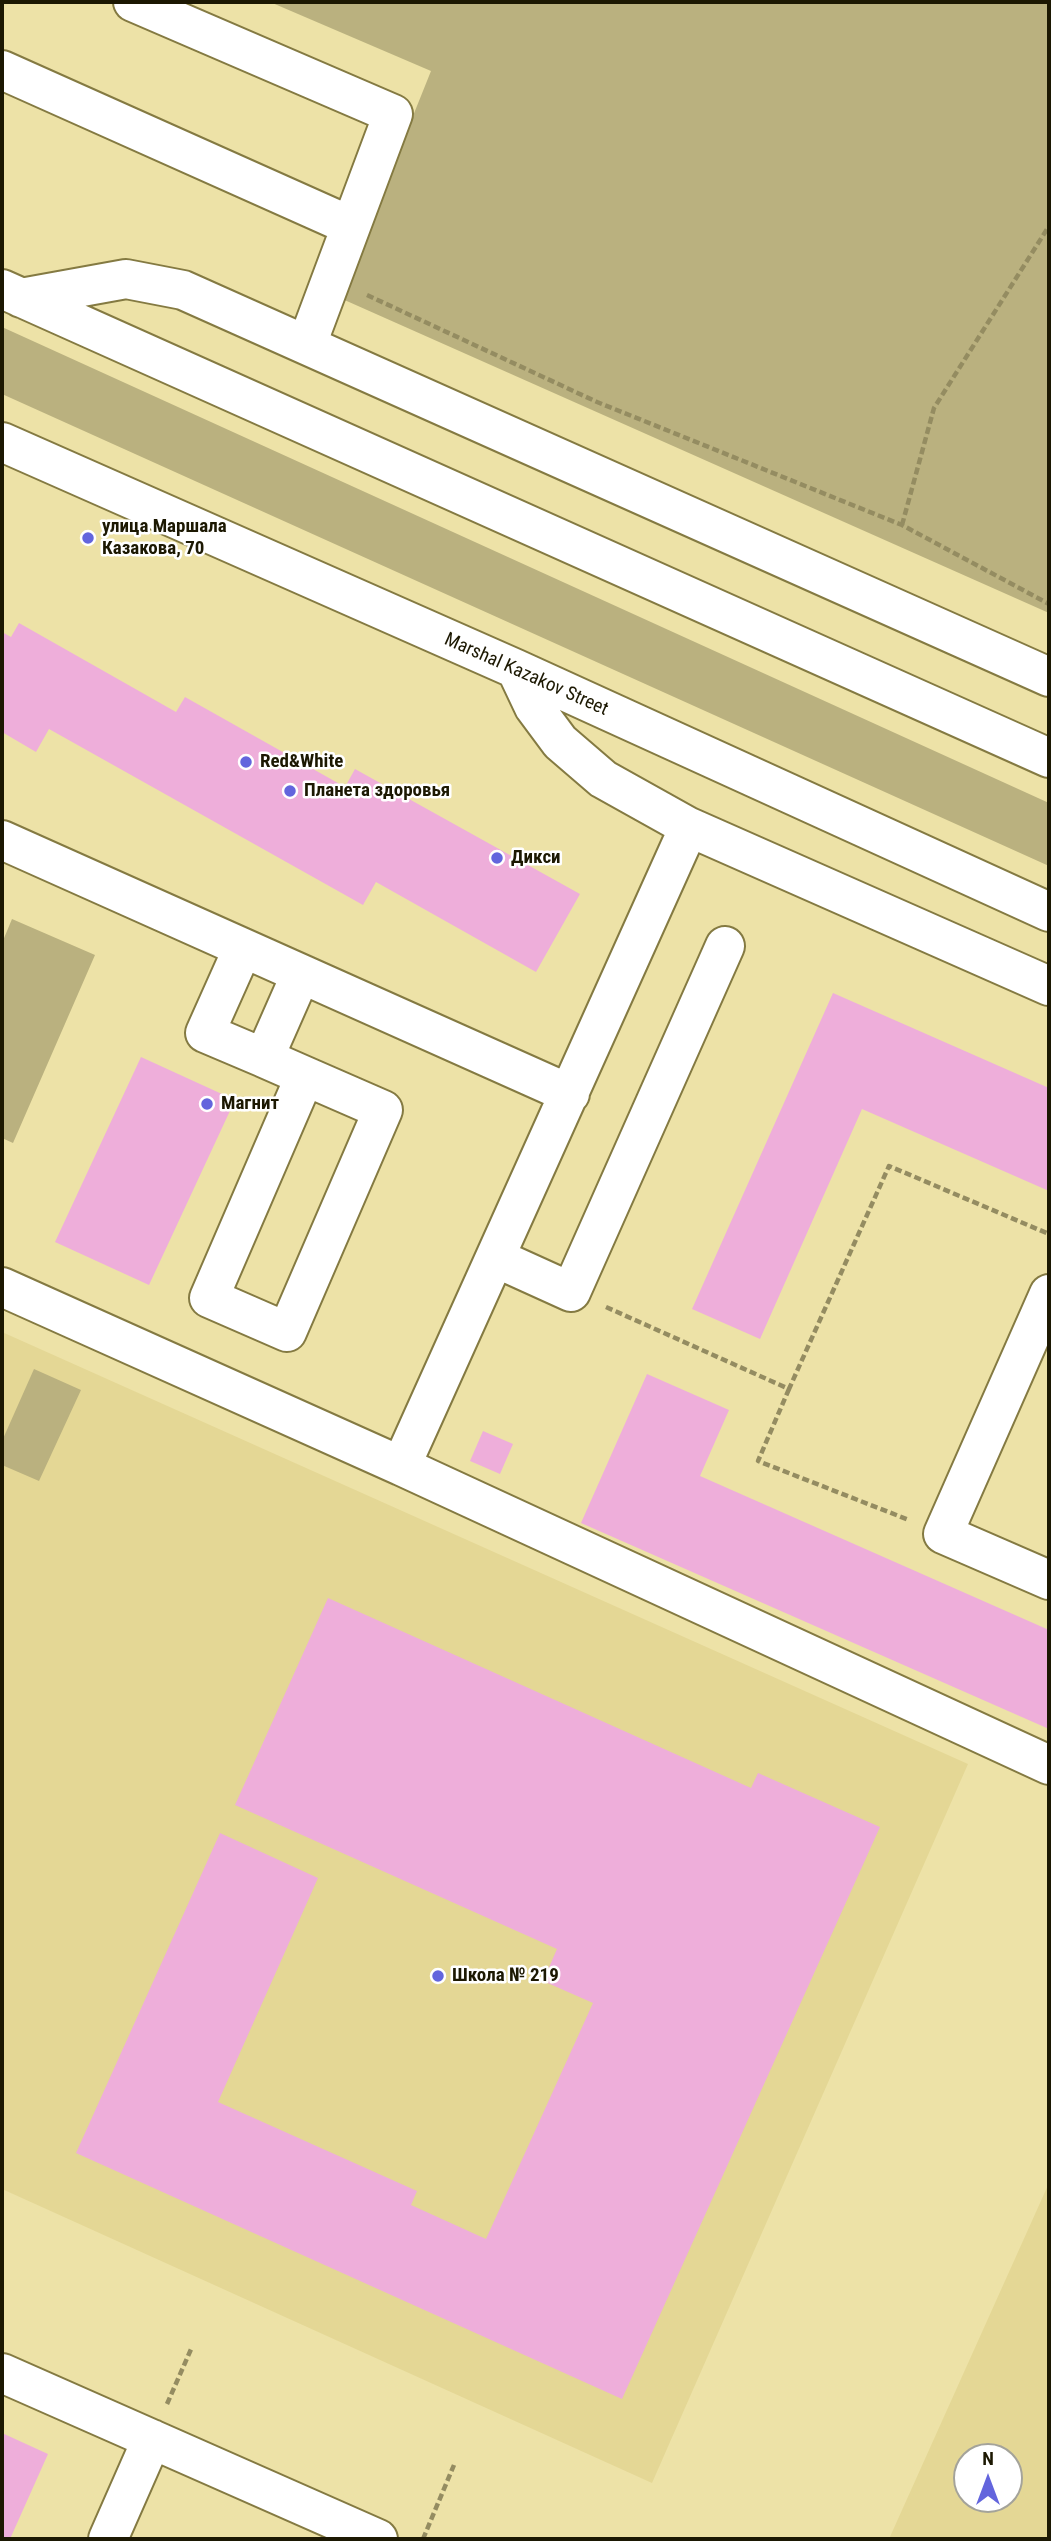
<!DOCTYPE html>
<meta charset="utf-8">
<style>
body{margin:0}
#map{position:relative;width:1051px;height:2541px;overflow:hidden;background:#ede2a7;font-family:"Roboto Condensed",sans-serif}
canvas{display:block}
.frame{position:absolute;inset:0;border:4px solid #1c1802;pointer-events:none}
.north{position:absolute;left:953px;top:2443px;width:70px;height:70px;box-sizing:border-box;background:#fff;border:2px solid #a4a39a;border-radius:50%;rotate:0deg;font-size:19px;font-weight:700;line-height:28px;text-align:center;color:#1c1802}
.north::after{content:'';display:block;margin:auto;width:24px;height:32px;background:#6365dd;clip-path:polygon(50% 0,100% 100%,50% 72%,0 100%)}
</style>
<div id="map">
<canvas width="1051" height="2541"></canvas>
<div class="frame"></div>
<div class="north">N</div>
</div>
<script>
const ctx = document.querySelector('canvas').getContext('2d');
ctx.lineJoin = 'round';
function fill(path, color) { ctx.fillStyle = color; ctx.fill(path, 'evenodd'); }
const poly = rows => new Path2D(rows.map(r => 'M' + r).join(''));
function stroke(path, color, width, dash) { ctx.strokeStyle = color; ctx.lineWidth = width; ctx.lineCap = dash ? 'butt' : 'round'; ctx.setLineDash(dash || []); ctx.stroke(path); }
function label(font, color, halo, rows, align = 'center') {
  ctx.font = font + ' "Roboto Condensed",sans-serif'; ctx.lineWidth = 5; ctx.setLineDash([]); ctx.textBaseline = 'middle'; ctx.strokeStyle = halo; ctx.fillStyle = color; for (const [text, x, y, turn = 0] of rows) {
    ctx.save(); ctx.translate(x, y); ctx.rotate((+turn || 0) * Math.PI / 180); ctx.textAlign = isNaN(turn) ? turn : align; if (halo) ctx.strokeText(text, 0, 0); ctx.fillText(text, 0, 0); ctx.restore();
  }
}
const built = poly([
 [2,1332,968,1764,652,2483,2,2189],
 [1049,2183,1049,2539,889,2539],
 [967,2457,1009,2457,1009,2499,967,2499]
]);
const green = poly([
 [270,2,1049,2,1049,613,340,298,431,71],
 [2,327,1049,803,1049,866,2,394],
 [12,919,95,955,13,1143,2,1138,2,943],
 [34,1369,81,1390,39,1481,2,1465,2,1441]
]);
const building = poly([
 [19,623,176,712,185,697,345,787,355,769,580,894,536,972,376,882,363,905,49,729,36,752,2,732,2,632,11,637],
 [833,993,1049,1088,1049,1191,862,1109,760,1339,692,1309],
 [141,1057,235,1100,149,1285,55,1242],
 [647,1374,729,1410,700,1476,1049,1630,1049,1729,581,1523],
 [483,1431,513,1444,500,1474,470,1461],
 [328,1598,751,1788,758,1773,880,1827,622,2399,76,2153,220,1833,318,1878,218,2102,417,2191,411,2205,486,2239,593,2003,543,1981,557,1949,235,1805],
 [2,2433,48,2454,10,2539,2,2539]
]);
const path = poly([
 [367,295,597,402,902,525,1049,604],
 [902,525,934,408,1049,226],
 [606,1307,789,1389,889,1166,1049,1234],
 [789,1389,758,1461,909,1520],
 [167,2404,192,2347],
 [423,2539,454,2465]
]);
const minor = poly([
 [133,2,393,114,313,328,309,345],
 [2,70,351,226],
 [2,289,1049,758],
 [21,298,126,279,183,290,1049,677],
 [2,442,516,669,1049,912],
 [516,669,534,707,560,742,603,779,689,827,1049,986],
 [689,827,401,1466,1049,1765],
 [2,840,570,1094],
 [243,948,205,1033,264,1058],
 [301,974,264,1058,305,1076,383,1110,287,1332,209,1298,305,1076],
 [496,1258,571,1292,725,946],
 [2,1287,401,1466],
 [1049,1294,943,1534,1049,1580],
 [2,2373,378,2539],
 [108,2539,152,2439]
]);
const markers = [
 [88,538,7,"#6365dd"],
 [246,762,7,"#6365dd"],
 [290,791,7,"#6365dd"],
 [497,858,7,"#6365dd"],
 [207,1104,7,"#6365dd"],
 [438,1976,7,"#6365dd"]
];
const poiNames = [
 ["улица Маршала",102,527],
 ["Казакова, 70",102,549],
 ["Red&White",260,762],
 ["Планета здоровья",304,791],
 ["Дикси",511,858],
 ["Магнит",221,1104],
 ["Школа № 219",452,1976]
];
const streetNames = [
 ["Marshal Kazakov Street",526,675,24]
];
fill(built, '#e4d795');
fill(green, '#bab17f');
fill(building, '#eeaeda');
stroke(minor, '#847a42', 42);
stroke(path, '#948c61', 4.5, [7, 3.5]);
stroke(minor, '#fff', 38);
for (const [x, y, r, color] of markers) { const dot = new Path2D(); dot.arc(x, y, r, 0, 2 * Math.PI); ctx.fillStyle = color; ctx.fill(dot); stroke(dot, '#fff', 2.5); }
label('bold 19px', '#1c1802', '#fff', poiNames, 'left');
label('19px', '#1c1802', '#fff', streetNames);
</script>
